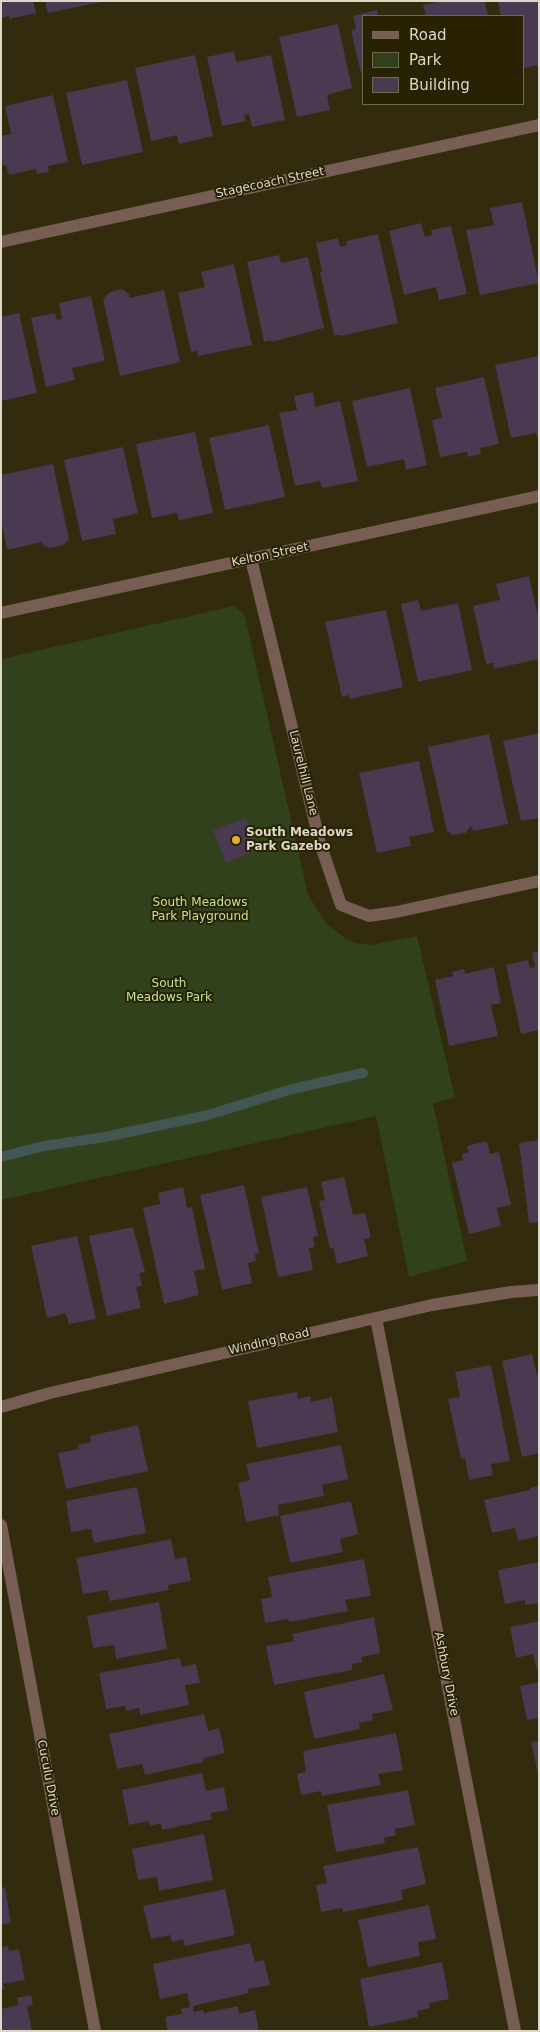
<!DOCTYPE html>
<style>
body{margin:0}
#map{position:relative;width:540px;height:2032px;overflow:hidden;background:#322b0e;font-family:"DejaVu Sans",sans-serif}
canvas{display:block}
.frame{position:absolute;inset:0;border:2px solid #dcd8c7;pointer-events:none}
.legend{position:absolute;left:362px;top:15px;width:162px;height:90px;box-sizing:border-box;background:#282104;border:1px solid #706a52;margin:0;padding:6px 9px;list-style:none;font-size:15px;color:#dcd8c7}
.legend li{display:flex;align-items:center;gap:10px;height:25px}
.legend b{width:25px;border:1px solid #706a52}
</style>
<div id="map">
<canvas width="540" height="2032"></canvas>
<div class="frame"></div>
<ul class="legend">
<li><b style="height:6px;background:#775d53"></b>Road</li>
<li><b style="height:14px;background:#31411b"></b>Park</li>
<li><b style="height:14px;background:#493951"></b>Building</li>
</ul>
</div>
<script>
const ctx = document.querySelector('canvas').getContext('2d');
ctx.lineJoin = 'round';
function fill(path, color) { ctx.fillStyle = color; ctx.fill(path, 'evenodd'); }
const poly = rows => new Path2D(rows.map(r => 'M' + r).join(''));
function stroke(path, color, width, dash) { ctx.strokeStyle = color; ctx.lineWidth = width; ctx.lineCap = dash ? 'butt' : 'round'; ctx.setLineDash(dash || []); ctx.stroke(path); }
function label(font, color, halo, rows, align = 'center') {
  ctx.font = font + ' "DejaVu Sans",sans-serif'; ctx.lineWidth = 4; ctx.setLineDash([]); ctx.textBaseline = 'middle'; ctx.strokeStyle = halo; ctx.fillStyle = color; for (const [text, x, y, turn = 0] of rows) {
    ctx.save(); ctx.translate(x, y); ctx.rotate((+turn || 0) * Math.PI / 180); ctx.textAlign = isNaN(turn) ? turn : align; if (halo) ctx.strokeText(text, 0, 0); ctx.fillText(text, 0, 0); ctx.restore();
  }
}
const green = poly([
 [234,606,243,613,245,617,308,895,326,923,342,936,355,943,371,945,417,936,455,1098,433,1103,467,1261,409,1277,376,1116,1,1200,1,659]
]);
const stream = poly([
 [1,1157,44,1146,105,1137,208,1115,292,1089,363,1073]
]);
const building = poly([
 [1,1,33,1,36,13,9,19,9,16,1,18],
 [45,1,101,1,101,2,48,13],
 [441,1,485,1,488,16,426,16,423,5],
 [498,1,539,1,539,65,524,68,524,16,501,16],
 [377,10,378,16,364,16,364,73,361,73,351,31,356,29,353,16],
 [338,24,352,88,327,95,330,110,297,117,279,37],
 [234,51,236,62,271,55,285,120,252,127,249,114,244,115,246,121,222,126,207,57],
 [195,55,213,136,179,144,177,135,151,141,135,68],
 [127,80,143,152,82,165,66,93],
 [53,95,68,162,48,166,49,172,37,174,36,169,9,175,6,165,3,166,1,156,1,136,11,134,5,106],
 [522,202,539,283,480,295,466,230,494,225,490,208],
 [421,223,425,237,432,235,431,230,451,226,467,294,439,300,436,287,404,295,389,231],
 [378,234,398,323,341,336,341,335,334,335,320,272,322,271,316,243,338,238,340,247,347,245,346,241],
 [279,255,281,263,308,257,324,328,271,342,271,340,264,342,247,262],
 [234,264,252,345,198,356,197,351,191,352,178,293,205,287,201,272],
 [122,289,129,294,130,298,164,290,180,362,120,376,103,299,110,292],
 [91,296,105,361,72,368,75,380,46,387,31,318,55,313,57,320,62,319,59,303],
 [19,313,37,393,1,401,1,317],
 [539,356,539,441,536,433,511,438,495,365],
 [484,377,499,444,480,448,481,454,468,457,467,452,440,457,432,420,442,418,435,388],
 [410,388,427,465,406,470,404,459,367,467,352,401],
 [313,392,315,407,340,401,358,481,322,488,320,481,295,486,279,413,297,410,294,396],
 [269,425,285,497,225,510,209,438],
 [195,432,213,513,179,520,177,513,152,518,136,444],
 [123,447,138,513,113,519,116,534,82,541,64,460],
 [53,464,69,539,64,545,49,548,43,545,42,542,7,550,1,520,1,475],
 [529,576,539,621,539,659,494,669,493,663,486,664,473,606,500,600,496,584],
 [418,600,421,611,458,603,472,670,418,682,401,604],
 [386,610,403,687,350,699,349,695,342,697,325,622],
 [539,733,539,818,521,821,503,741],
 [489,734,508,824,473,831,472,827,469,827,466,833,453,835,447,831,428,747],
 [419,761,434,832,409,837,411,846,377,853,359,773],
 [246,818,258,850,226,863,213,830],
 [539,951,539,1030,521,1034,506,965,528,960,530,968,535,967,532,953],
 [494,967,501,1003,491,1005,498,1036,449,1046,435,980,453,976,452,972,464,969,465,974],
 [539,1140,539,1222,529,1223,519,1143],
 [487,1141,490,1154,499,1152,511,1205,497,1208,501,1226,469,1234,452,1163,463,1160,462,1154,469,1152,467,1146],
 [344,1177,353,1215,365,1213,371,1238,364,1239,368,1256,337,1264,333,1248,330,1249,319,1201,325,1200,321,1182],
 [244,1185,259,1253,255,1254,256,1261,248,1263,252,1283,222,1290,200,1195],
 [183,1187,187,1208,192,1207,205,1269,194,1271,199,1295,164,1304,143,1208,160,1204,158,1193],
 [307,1187,318,1236,313,1237,315,1247,309,1248,313,1270,278,1277,261,1197],
 [133,1227,145,1272,139,1273,142,1286,136,1287,141,1308,107,1316,89,1236],
 [77,1236,96,1319,69,1324,66,1313,47,1318,31,1246],
 [532,1354,537,1375,539,1374,539,1453,522,1457,502,1361],
 [491,1365,510,1461,491,1464,493,1475,469,1480,465,1458,461,1459,448,1399,460,1397,455,1372],
 [297,1392,298,1399,310,1396,311,1402,332,1397,338,1432,257,1448,248,1401],
 [138,1425,148,1471,66,1489,58,1453,79,1449,78,1445,91,1442,90,1436],
 [341,1445,348,1479,322,1485,324,1496,278,1505,279,1515,246,1522,238,1483,250,1480,246,1464],
 [539,1486,539,1536,518,1541,515,1528,492,1533,484,1500,530,1490,530,1488],
 [137,1487,146,1533,94,1543,91,1529,71,1532,66,1501],
 [351,1501,358,1534,340,1539,343,1552,290,1563,280,1516],
 [171,1539,175,1559,186,1557,191,1581,168,1585,169,1590,110,1601,107,1590,83,1594,76,1558],
 [364,1559,371,1596,345,1600,348,1611,289,1622,288,1619,265,1623,261,1599,272,1597,268,1577],
 [539,1562,539,1603,525,1605,525,1600,505,1604,498,1570],
 [159,1602,167,1649,116,1659,114,1645,93,1648,87,1616],
 [374,1617,380,1653,361,1657,363,1662,352,1664,352,1670,274,1685,266,1646,294,1641,292,1634],
 [539,1621,539,1669,537,1670,533,1654,516,1658,510,1627],
 [180,1658,182,1667,196,1664,200,1683,185,1685,189,1705,140,1715,139,1708,126,1711,125,1706,106,1709,99,1673],
 [384,1674,393,1710,372,1714,373,1720,359,1723,360,1729,314,1739,304,1692],
 [539,1682,539,1718,527,1720,520,1686],
 [204,1714,208,1731,219,1728,225,1753,203,1758,203,1762,145,1775,142,1764,117,1769,109,1734],
 [396,1733,403,1770,378,1774,381,1785,322,1796,321,1791,301,1795,297,1774,306,1772,303,1751],
 [539,1741,539,1774,538,1774,531,1742],
 [202,1773,206,1791,224,1787,228,1810,211,1813,212,1819,162,1830,161,1823,150,1826,148,1821,129,1825,122,1790],
 [408,1790,415,1825,395,1829,396,1835,384,1838,385,1843,336,1852,327,1805],
 [204,1834,213,1880,159,1891,157,1877,138,1880,132,1849],
 [418,1847,426,1884,401,1890,403,1900,343,1912,342,1908,321,1912,316,1885,327,1883,323,1866],
 [5,1887,11,1923,1,1925,1,1888],
 [225,1889,235,1935,185,1946,183,1939,172,1942,170,1935,151,1939,143,1906],
 [429,1905,436,1939,418,1942,420,1956,368,1967,358,1920],
 [250,1943,255,1962,264,1960,270,1985,248,1989,249,1993,193,2006,194,2012,203,2010,204,2013,238,2006,239,2014,255,2010,259,2031,168,2031,165,2017,182,2014,181,2009,190,2007,187,1993,160,1999,153,1964],
 [8,1946,9,1951,19,1949,25,1980,3,1984,4,1989,1,1990,1,1947],
 [442,1962,449,1999,429,2003,430,2008,417,2011,418,2017,369,2027,360,1979],
 [31,1995,33,2005,27,2006,32,2031,1,2031,1,2009,18,2005,17,1998]
]);
const street = poly([
 [1,242,539,125],
 [251,559,320,843,341,905,369,916,396,912,539,881],
 [1,613,539,496],
 [376,1318,515,2031],
 [1,1407,50,1393,432,1305,511,1292,539,1290],
 [1,1525,95,2031]
]);
const markers = [
 [236,840,5,"#e2ae34"]
];
const streetNames = [
 ["Stagecoach Street",270,183,-12],
 ["Kelton Street",270,555,-12],
 ["Laurelhill Lane",303,773,76],
 ["Winding Road",269,1342,-13],
 ["Ashbury Drive",446,1674,79],
 ["Cuculu Drive",48,1778,79]
];
const poiNames = [
 ["South Meadows",246,833],
 ["Park Gazebo",246,847]
];
const parkNames = [
 ["South Meadows",200,903],
 ["Park Playground",200,917],
 ["South",169,984],
 ["Meadows Park",169,998]
];
fill(green, '#31411b');
stroke(stream, '#445653', 10);
fill(building, '#493951');
stroke(street, '#775d53', 12);
for (const [x, y, r, color] of markers) { const dot = new Path2D(); dot.arc(x, y, r, 0, 2 * Math.PI); ctx.fillStyle = color; ctx.fill(dot); stroke(dot, '#282104', 2); }
label('12px', '#dcd8c7', '#282104', streetNames);
label('bold 12px', '#dcd8c7', '#282104', poiNames, 'left');
label('12px', '#bfe492', '#282104', parkNames);
</script>
